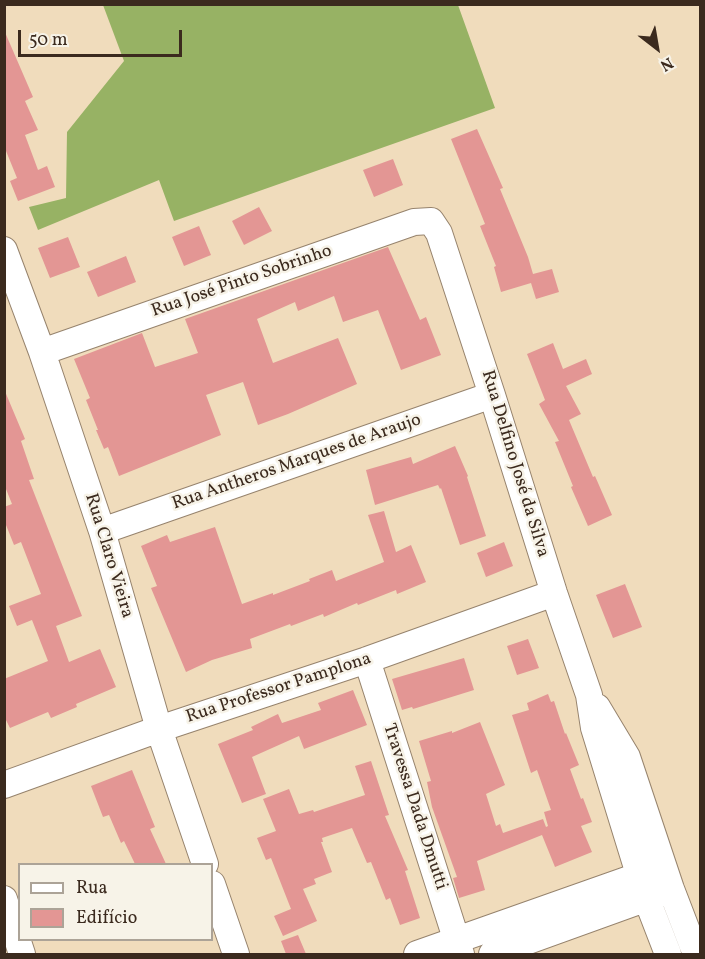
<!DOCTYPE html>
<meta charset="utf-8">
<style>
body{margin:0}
#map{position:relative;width:705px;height:959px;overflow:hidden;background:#f0dcbc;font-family:Vollkorn,serif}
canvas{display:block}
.frame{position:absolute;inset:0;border:6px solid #3b2a1e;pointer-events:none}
.legend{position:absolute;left:18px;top:863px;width:195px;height:78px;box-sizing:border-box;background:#f7f3e8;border:2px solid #aca397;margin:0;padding:8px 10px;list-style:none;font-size:18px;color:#3b2a1e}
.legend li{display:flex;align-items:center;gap:12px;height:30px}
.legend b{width:30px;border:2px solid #aca397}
.north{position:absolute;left:627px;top:18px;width:60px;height:60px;-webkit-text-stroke:4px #f7f3e8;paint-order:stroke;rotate:149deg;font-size:16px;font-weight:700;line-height:24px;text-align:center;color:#3b2a1e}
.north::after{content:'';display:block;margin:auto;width:21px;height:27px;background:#3b2a1e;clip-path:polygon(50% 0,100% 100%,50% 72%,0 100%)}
.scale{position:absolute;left:18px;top:30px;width:164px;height:27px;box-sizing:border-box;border:3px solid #3b2a1e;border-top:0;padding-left:8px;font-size:18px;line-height:21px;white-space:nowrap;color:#3b2a1e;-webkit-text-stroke:4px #f7f3e8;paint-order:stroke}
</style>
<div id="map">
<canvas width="705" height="959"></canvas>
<div class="frame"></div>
<ul class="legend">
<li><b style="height:8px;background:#fff"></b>Rua</li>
<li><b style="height:16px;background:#e39694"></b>Edifício</li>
</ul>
<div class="north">N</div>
<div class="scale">50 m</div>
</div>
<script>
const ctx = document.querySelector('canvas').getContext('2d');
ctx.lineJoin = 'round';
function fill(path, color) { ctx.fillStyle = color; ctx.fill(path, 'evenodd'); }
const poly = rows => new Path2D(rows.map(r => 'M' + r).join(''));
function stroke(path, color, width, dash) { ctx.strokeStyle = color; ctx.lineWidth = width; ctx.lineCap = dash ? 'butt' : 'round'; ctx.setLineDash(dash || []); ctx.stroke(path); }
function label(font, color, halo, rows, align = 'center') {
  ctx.font = font + ' Vollkorn,serif'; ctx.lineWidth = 5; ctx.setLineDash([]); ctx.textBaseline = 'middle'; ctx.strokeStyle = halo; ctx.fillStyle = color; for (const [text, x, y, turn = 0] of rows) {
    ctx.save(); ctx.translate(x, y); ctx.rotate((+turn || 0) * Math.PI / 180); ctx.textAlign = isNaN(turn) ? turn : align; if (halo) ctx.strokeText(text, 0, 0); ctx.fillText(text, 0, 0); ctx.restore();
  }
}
const forest = poly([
 [103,5,458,5,495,108,174,221,159,180,38,230,29,207,66,198,67,132,124,61]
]);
const building = poly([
 [4,30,33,97,25,101,38,130,25,135,38,170,47,166,55,187,18,201,10,181,17,178,4,146],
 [477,129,503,188,500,189,528,257,533,274,552,269,559,292,536,299,531,283,501,292,494,267,496,266,480,226,485,224,451,139],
 [393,159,403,185,374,197,363,170],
 [259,207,272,231,244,245,232,221],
 [199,226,211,255,184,266,172,237],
 [68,237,80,267,50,278,38,248],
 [388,247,420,320,426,317,441,355,401,370,378,310,343,322,334,296,298,311,295,302,257,319,273,363,338,338,357,384,288,414,258,425,243,382,206,395,221,435,119,476,108,447,104,449,96,430,98,430,86,400,90,398,74,359,142,333,155,367,198,353,185,319],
 [126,256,136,282,98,297,87,272],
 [553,343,563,369,586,359,592,374,566,386,581,414,569,420,593,477,595,476,612,515,588,526,571,487,573,486,555,442,559,441,539,404,545,400,527,354],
 [4,389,25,439,21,441,34,479,29,480,82,616,56,626,69,662,100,649,116,687,76,704,77,707,51,718,48,712,10,728,4,716,4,679,48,661,32,620,17,626,9,606,41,594,21,542,14,545,4,520,4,507,12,504,4,484],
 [455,446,468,476,467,477,486,536,460,545,441,488,440,489,438,485,375,505,366,470,411,457,413,464],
 [384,511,396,552,411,545,426,582,397,594,396,590,358,605,357,603,324,617,323,614,291,626,290,624,250,639,252,648,212,660,186,672,151,588,157,586,141,546,167,535,170,542,215,527,242,604,273,593,273,595,310,581,309,579,332,570,336,581,384,562,368,515],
 [504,542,513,566,486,577,477,553],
 [625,584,642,627,613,638,596,595],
 [528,639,539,668,517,675,507,646],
 [464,658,474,690,413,709,412,707,402,710,392,679],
 [353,690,367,725,304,749,299,736,252,757,266,794,242,803,218,744,253,730,251,727,278,714,282,723,321,710,318,703],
 [548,694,551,702,554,701,565,734,566,733,579,765,570,769,581,799,583,798,592,822,581,826,592,852,555,867,542,835,477,861,485,890,459,898,453,878,457,877,432,807,427,782,431,781,419,741,452,731,452,733,480,722,505,785,486,794,496,826,500,824,503,833,543,819,546,827,548,826,544,812,551,810,537,770,531,773,512,715,529,710,527,703],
 [371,761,389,815,385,816,408,870,405,871,420,918,400,925,390,898,386,900,371,862,367,863,352,828,322,838,323,842,321,842,332,872,314,879,316,884,303,889,317,921,283,936,274,916,291,909,271,858,266,860,257,838,276,831,263,799,289,789,299,814,313,810,314,812,365,795,355,766],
 [132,770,155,827,150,829,166,864,135,864,124,841,121,843,109,815,103,817,91,786],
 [298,935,306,954,286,954,281,941]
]);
const minor = poly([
 [4,250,42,352,102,531,159,729,205,864],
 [42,352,414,222,431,221,439,233,492,395,554,593,589,695,594,728,646,897,668,954],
 [102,531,492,395],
 [367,660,461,954],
 [597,707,627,757,671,889,696,954],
 [4,785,159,729,367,660,554,593],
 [212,884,236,954],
 [4,899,22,954],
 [417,954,655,870],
 [492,954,661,893]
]);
const streetNames = [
 ["Rua José Pinto Sobrinho",242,282,-19],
 ["Rua Antheros Marques de Araujo",297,463,-19],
 ["Rua Delfino José da Silva",514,464,73],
 ["Rua Claro Vieira",108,556,73],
 ["Rua Professor Pamplona",279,689,-18],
 ["Travessa Dada Dmutti",414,807,72]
];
fill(forest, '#97b264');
fill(building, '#e39694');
stroke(minor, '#96836d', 28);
stroke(minor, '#fff', 26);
label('18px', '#3b2a1e', '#f7f3e8', streetNames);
</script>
